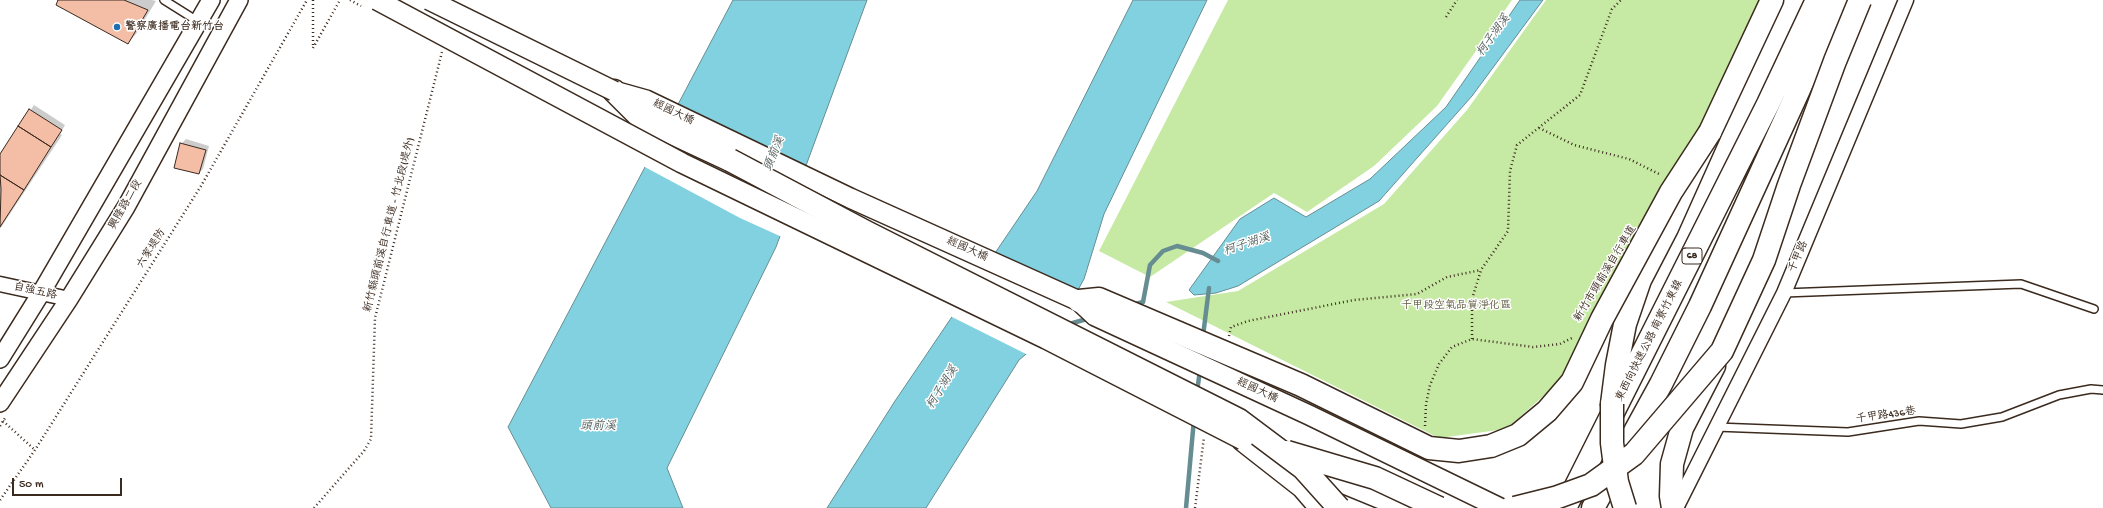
<!DOCTYPE html>
<meta charset="utf-8">
<style>
body{margin:0}
#map{position:relative;width:2103px;height:508px;overflow:hidden;background:#fff;font-family:"Gochi Hand",sans-serif}
canvas{display:block}
.scale{position:absolute;left:12px;top:478px;width:110px;height:18px;box-sizing:border-box;border:2px solid #3b2a1e;border-top:0;padding-left:5px;font-size:12px;line-height:14px;white-space:nowrap;color:#3b2a1e;-webkit-text-stroke:3px #fff;paint-order:stroke}
</style>
<div id="map">
<canvas width="2103" height="508"></canvas>
<div class="scale">50 m</div>
</div>
<script>
const ctx = document.querySelector('canvas').getContext('2d');
ctx.lineJoin = 'round';
function fill(path, color) { ctx.fillStyle = color; ctx.fill(path, 'evenodd'); }
const poly = rows => new Path2D(rows.map(r => 'M' + r).join(''));
function stroke(path, color, width, dash) { ctx.strokeStyle = color; ctx.lineWidth = width; ctx.lineCap = dash ? 'butt' : 'round'; ctx.setLineDash(dash || []); ctx.stroke(path); }
function label(font, color, halo, rows, align = 'center') {
  ctx.font = font + ' "Gochi Hand","LXGW WenKai TC",sans-serif'; ctx.lineWidth = 3; ctx.setLineDash([]); ctx.textBaseline = 'middle'; ctx.strokeStyle = halo; ctx.fillStyle = color; for (const [text, x, y, turn = 0] of rows) {
    ctx.save(); ctx.translate(x, y); ctx.rotate((+turn || 0) * Math.PI / 180); ctx.textAlign = isNaN(turn) ? turn : align; if (halo) ctx.strokeText(text, 0, 0); ctx.fillText(text, 0, 0); ctx.restore();
  }
}
const green = poly([
 [1228,0,1512,0,1437,106,1374,166,1307,212,1274,193,1150,277,1099,251],
 [1546,0,1763,0,1706,127,1573,370,1506,429,1439,438,1166,302,1238,291,1384,204,1467,110]
]);
const water = poly([
 [733,0,867,0,776,247,667,468,683,508,551,508,508,427,733,0],
 [1133,0,1207,0,1104,214,1084,279,1057,328,1019,360,926,508,827,508,895,401,1037,191,1133,0],
 [1520,0,1543,0,1472,96,1379,201,1238,286,1216,293,1194,295,1189,290,1240,219,1274,198,1306,217,1370,179,1446,107,1520,0]
]);
const pier = poly([
 [674,106,808,167,782,237,740,218,643,166],
 [992,253,1078,294,1059,329,1028,355,950,316]
]);
const shadow = poly([
 [59,0,152,0,156,1,136,34,128,43],
 [34,105,65,125,60,134,62,135,0,229,0,156],
 [186,139,209,146,203,169,199,173,181,144]
]);
const stream = poly([
 [1131,305,1143,302,1150,265,1163,251,1177,246,1203,253,1218,261],
 [1066,325,1090,318],
 [1203,336,1209,288],
 [1197,392,1200,370],
 [1186,508,1194,419]
]);
const building = poly([
 [58,0,124,0,148,10,128,44,56,5,58,0],
 [29,109,62,130,51,147,18,126,29,109],
 [18,126,51,147,24,190,0,175,0,154,18,126],
 [180,143,206,150,199,174,174,168,180,143],
 [0,175,24,190,0,227,1,189,0,175]
]);
const path = poly([
 [313,0,313,48,340,0],
 [350,0,361,6],
 [1446,17,1457,0],
 [1539,128,1574,145,1629,159,1661,175],
 [1229,336,1231,327,1248,321,1354,300,1417,294,1447,277,1481,270],
 [1472,339,1472,299,1481,270,1508,231,1510,171,1517,145,1580,95,1612,9,1621,0],
 [3,421,35,450],
 [0,426,5,418],
 [1425,426,1426,404,1430,385,1439,364,1452,347,1472,339,1533,347,1560,344,1574,337],
 [0,500,35,450,201,186,307,0],
 [314,508,364,451,371,439,375,318,442,52],
 [1195,508,1204,437]
]);
const service = poly([
 [164,0,199,22],
 [1784,293,2021,284,2094,309],
 [1716,427,1848,432,1919,421,1961,424,2002,417,2059,395,2091,389,2103,390]
]);
const minor = poly([
 [0,284,69,299],
 [1676,508,1784,293,1906,0]
]);
const tertiary = poly([
 [0,359,41,293,211,0],
 [0,403,69,299,126,207,239,0]
]);
const secondary = poly([
 [614,91,646,100,850,198,1079,301],
 [1303,467,1403,508]
]);
const trunk = poly([
 [614,91,642,119,730,160],
 [1612,404,1617,365,1625,324,1640,280,1667,228,1710,132,1772,0],
 [1243,440,1303,487,1321,508],
 [1565,508,1768,104,1817,0],
 [1593,508,1661,384,1700,306,1840,0],
 [1673,508,1671,496,1672,464,1682,428,1714,366]
]);
const secondaryBridge = poly([
 [377,0,682,163,1046,339,1243,440],
 [429,0,614,91],
 [1079,301,1095,316,1309,415,1500,508]
]);
const trunkBridge = poly([
 [730,160,866,232,1239,420,1303,468,1339,508],
 [1079,301,1099,299,1301,385,1429,448,1459,451,1491,446,1518,435,1547,411,1572,382,1602,319,1671,192,1710,132],
 [1612,404,1612,443,1617,482,1625,508],
 [1287,452,1375,478,1439,508],
 [1515,508,1555,498,1591,485,1634,454,1722,351,1764,260,1789,185,1835,61,1860,0]
]);
const markers = [
 [117,27,4,"#1f6fb2"]
];
const shields = [
 [1692,256,20]
];
const shieldNames = [
 ["68",1692,256]
];
const poiNames = [
 ["警察廣播電台新竹台",125,27]
];
const streetNames = [
 ["經國大橋",673,113,26],
 ["興隆路二段",126,205,-60],
 ["新竹縣頭前溪自行車道 - 竹北段(堤外)",390,225,-76],
 ["六家堤防",152,249,-58],
 ["經國大橋",967,250,24],
 ["千甲路",1799,257,-67],
 ["新竹市頭前溪自行車道",1606,274,-59],
 ["自強五路",35,292,12],
 ["東西向快速公路 南寮竹東線",1650,341,-63],
 ["經國大橋",1257,391,25],
 ["千甲路436巷",1886,416,-8]
];
const parkNames = [
 ["千甲段空氣品質淨化區",1456,306]
];
const waterNames = [
 ["柯子湖溪",1494,36,-54],
 ["頭前溪",775,154,-68],
 ["柯子湖溪",1247,245,-18],
 ["柯子湖溪",943,388,-58],
 ["頭前溪",598,427]
];
fill(green, '#c6e9a3');
fill(water, '#82d1e0');
stroke(water, '#668e92', 1);
fill(pier, '#fff');
fill(shadow, '#0003');
stroke(stream, '#668e92', 4.5);
fill(building, '#f3bda6');
stroke(building, '#3b2a1e', 1);
stroke(service, '#3b2a1e', 10);
stroke(minor, '#3b2a1e', 17);
stroke(tertiary, '#3b2a1e', 20);
stroke(secondary, '#3b2a1e', 22);
stroke(trunk, '#3b2a1e', 25);
stroke(path, '#3b2a1e', 2.5, [1, 3]);
stroke(service, '#fff', 7);
stroke(minor, '#fff', 14);
stroke(tertiary, '#fff', 17);
stroke(secondary, '#fff', 19);
stroke(trunk, '#fff', 22);
stroke(secondaryBridge, '#3b2a1e', 22, []);
stroke(trunkBridge, '#3b2a1e', 25, []);
stroke(secondaryBridge, '#fff', 19);
stroke(trunkBridge, '#fff', 22);
for (const [x, y, r, color] of markers) { const dot = new Path2D(); dot.arc(x, y, r, 0, 2 * Math.PI); ctx.fillStyle = color; ctx.fill(dot); stroke(dot, '#fff', 1.5); }
for (const [x, y, w] of shields) { const box = new Path2D(); box.roundRect(x - w / 2, y - 8, w, 16, 3); ctx.fillStyle = '#fff'; ctx.fill(box); stroke(box, '#3b2a1e', 1); }
label('bold 10px', '#3b2a1e', null, shieldNames);
label('bold 11px', '#3b2a1e', '#fff', poiNames, 'left');
label('11px', '#3b2a1e', '#fff', streetNames);
label('11px', '#5e5a3f', '#fff', parkNames);
label('italic 12px', '#505c58', '#fff', waterNames);
</script>
